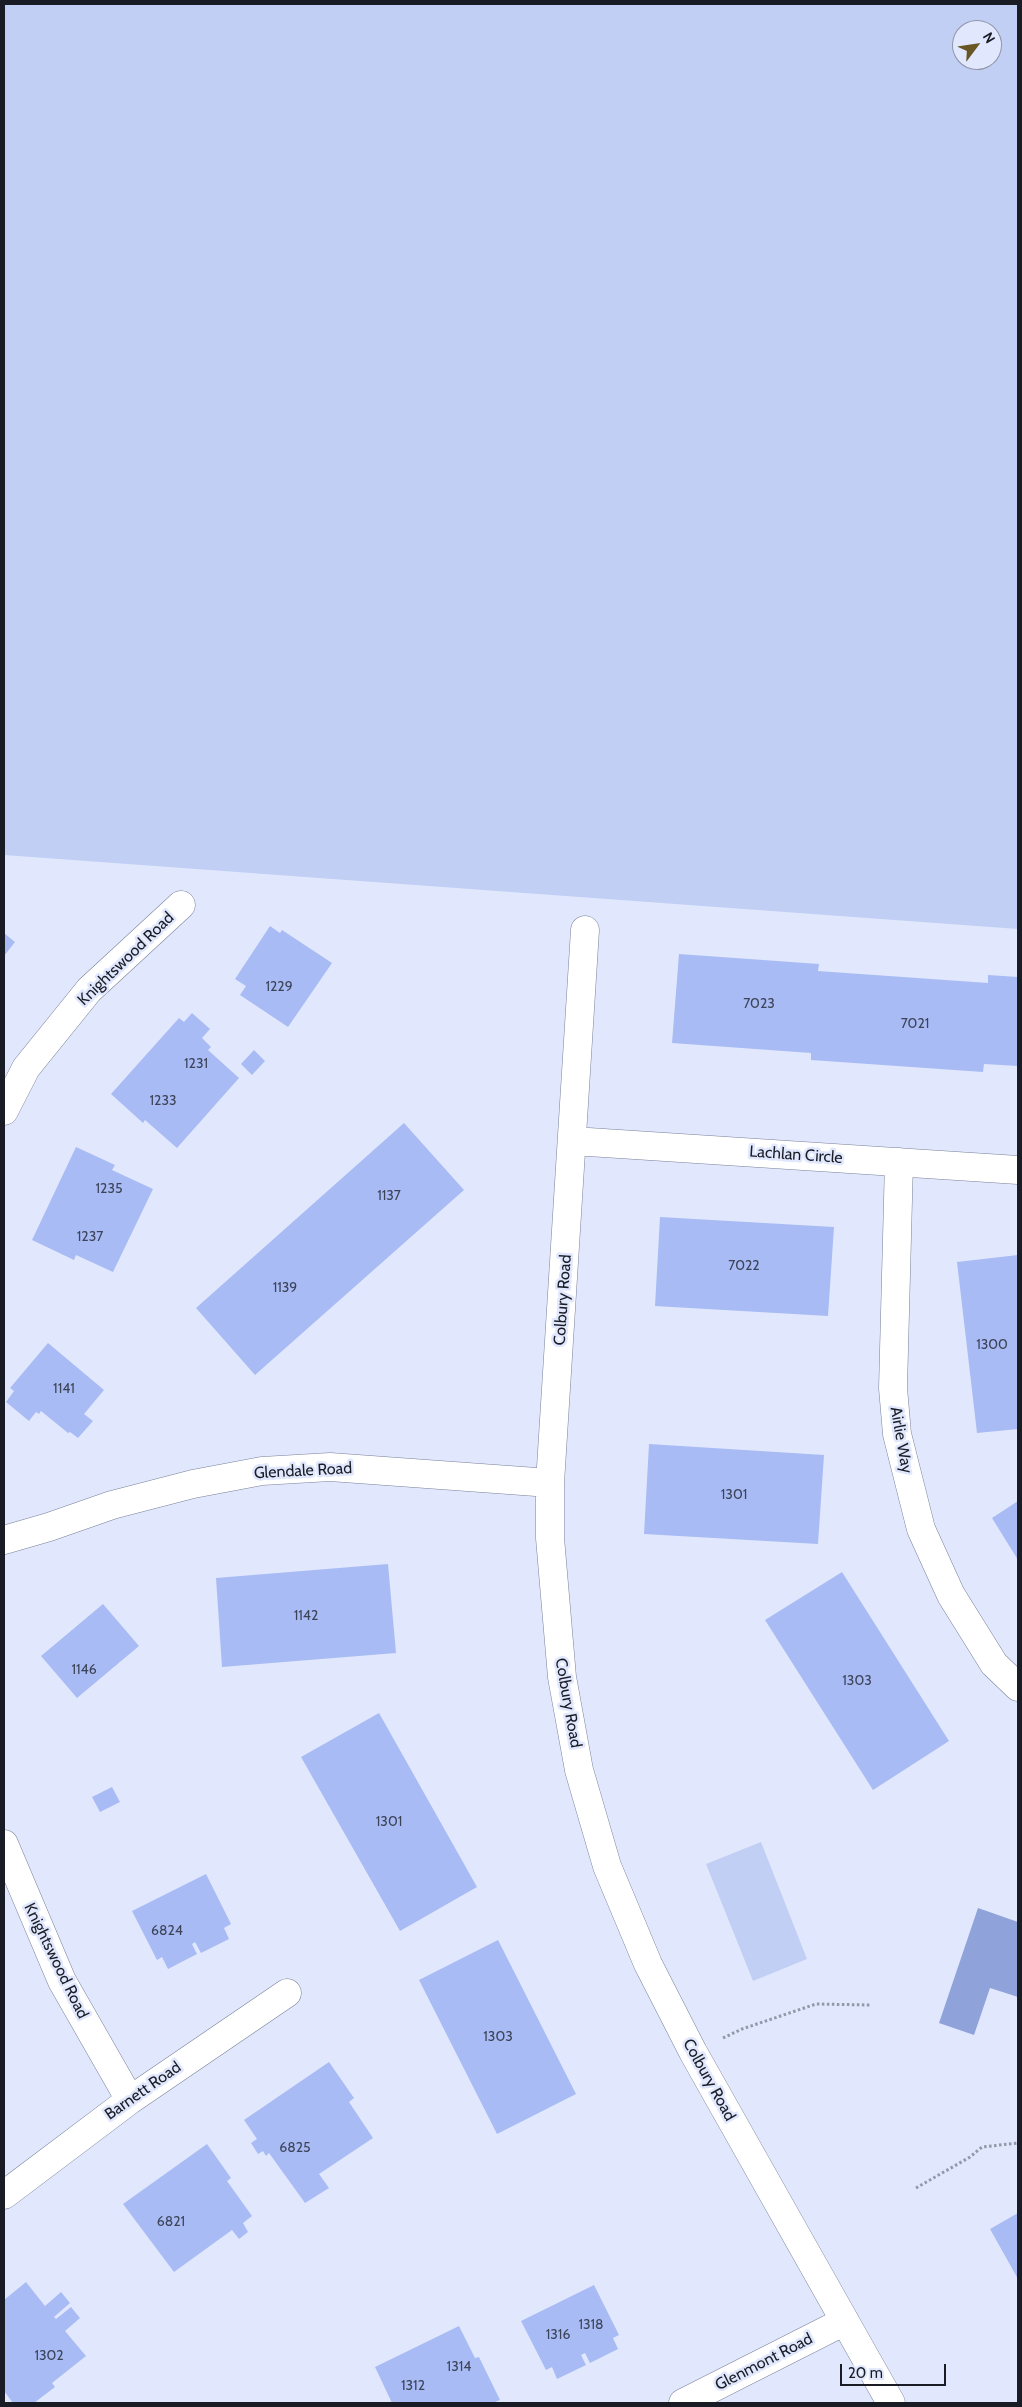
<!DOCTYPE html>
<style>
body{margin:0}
#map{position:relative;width:1022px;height:2407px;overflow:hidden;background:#e1e8fd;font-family:Cabin,sans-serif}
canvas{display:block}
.frame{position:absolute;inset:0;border:5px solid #191c25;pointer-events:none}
.north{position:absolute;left:952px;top:20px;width:50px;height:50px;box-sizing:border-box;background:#e1e8fd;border:1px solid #9196a7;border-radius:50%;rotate:59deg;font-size:14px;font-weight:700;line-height:20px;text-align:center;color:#191c25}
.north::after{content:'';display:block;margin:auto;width:18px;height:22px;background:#685725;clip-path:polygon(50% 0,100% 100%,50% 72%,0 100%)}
.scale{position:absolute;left:840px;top:2364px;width:106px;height:22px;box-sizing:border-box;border:2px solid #191c25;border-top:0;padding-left:6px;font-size:15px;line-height:18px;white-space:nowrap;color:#191c25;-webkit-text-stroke:4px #e1e8fd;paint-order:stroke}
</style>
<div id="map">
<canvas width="1022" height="2407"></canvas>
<div class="frame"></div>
<div class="north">N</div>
<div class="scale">20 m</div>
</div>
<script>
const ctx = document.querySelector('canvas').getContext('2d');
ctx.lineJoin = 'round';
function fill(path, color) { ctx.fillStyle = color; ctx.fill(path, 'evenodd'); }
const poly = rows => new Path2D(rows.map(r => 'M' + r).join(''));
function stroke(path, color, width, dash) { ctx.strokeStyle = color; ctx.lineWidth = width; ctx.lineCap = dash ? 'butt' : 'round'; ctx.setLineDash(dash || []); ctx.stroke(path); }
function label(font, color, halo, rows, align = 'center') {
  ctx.font = font + ' Cabin,sans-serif'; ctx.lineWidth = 5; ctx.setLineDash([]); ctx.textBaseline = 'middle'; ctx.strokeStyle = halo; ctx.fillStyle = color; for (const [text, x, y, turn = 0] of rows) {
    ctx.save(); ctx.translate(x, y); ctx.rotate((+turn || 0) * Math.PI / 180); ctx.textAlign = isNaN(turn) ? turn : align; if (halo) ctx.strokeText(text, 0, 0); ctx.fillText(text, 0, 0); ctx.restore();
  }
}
const green = poly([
 [4,4,1018,4,1018,929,4,855],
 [962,30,992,30,992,60,962,60],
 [761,1842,807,1959,753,1981,706,1864]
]);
const water = poly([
 [978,1908,1018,1922,1018,1997,990,1988,974,2035,939,2023]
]);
const building = poly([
 [270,926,280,933,282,930,332,963,288,1027,240,995,246,986,235,979],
 [4,933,15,942,4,956],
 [679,954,819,964,818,971,988,983,988,975,1018,977,1018,1066,984,1064,983,1072,811,1060,811,1053,672,1043],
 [192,1013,210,1029,202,1038,211,1047,208,1050,239,1078,177,1148,145,1120,143,1123,111,1094,179,1018,184,1022],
 [254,1050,265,1061,252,1075,241,1064],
 [404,1123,464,1190,255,1375,196,1308],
 [76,1147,115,1165,112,1170,153,1189,113,1272,76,1255,74,1260,32,1240],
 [660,1217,834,1227,828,1316,655,1306],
 [1018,1255,1018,1429,977,1433,957,1262],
 [48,1343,104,1390,84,1414,93,1421,78,1438,70,1432,68,1433,41,1411,39,1414,36,1412,29,1421,6,1402,14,1391,10,1388],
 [649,1444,824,1455,818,1544,644,1534],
 [1018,1501,1018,1560,992,1518],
 [388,1564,396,1653,222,1667,216,1578],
 [842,1572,949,1741,873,1790,765,1620],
 [103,1604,139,1646,77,1698,41,1656],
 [379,1713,477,1887,400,1931,301,1757],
 [112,1787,120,1802,100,1812,92,1797],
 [206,1874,231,1924,224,1928,229,1939,201,1953,195,1942,192,1944,197,1954,168,1969,162,1957,157,1960,132,1911],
 [498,1940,576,2094,497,2134,419,1980],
 [329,2062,354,2098,349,2102,373,2138,319,2174,329,2188,305,2203,269,2153,266,2156,263,2151,258,2154,251,2143,257,2139,244,2120],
 [207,2144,231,2178,227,2181,252,2216,243,2223,248,2232,239,2239,232,2230,174,2272,123,2204],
 [1018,2213,1018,2279,990,2229],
 [26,2282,45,2306,61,2292,70,2303,54,2317,56,2319,71,2307,80,2318,65,2331,86,2356,52,2383,55,2387,34,2403,13,2403,4,2391,4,2300],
 [594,2285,619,2335,613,2338,618,2349,590,2363,585,2353,581,2355,586,2365,557,2379,552,2367,546,2370,521,2321],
 [459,2326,475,2358,479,2357,500,2400,493,2403,392,2403,375,2367]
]);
const path = poly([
 [723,2038,742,2029,816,2004,870,2005],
 [916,2188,970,2157,982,2147,1018,2143]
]);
const street = poly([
 [585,930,550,1483,550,1538,562,1677,579,1770,607,1866,648,1964,693,2052,891,2403],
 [4,1111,26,1068,89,990,181,905],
 [573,1141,1018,1170],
 [899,1162,893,1388,897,1434,921,1529,951,1595,994,1664,1018,1687],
 [4,1540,49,1527,112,1505,193,1484,262,1471,330,1467,550,1483],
 [4,1844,62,1981,130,2100],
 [4,2195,130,2100,287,1993],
 [683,2403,845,2321]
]);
const numberNames = [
 ["1229",279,987],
 ["7023",759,1004],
 ["7021",915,1024],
 ["1231",196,1064],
 ["1233",163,1101],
 ["1235",109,1189],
 ["1137",389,1196],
 ["1237",90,1237],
 ["7022",744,1266],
 ["1139",285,1288],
 ["1300",992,1345],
 ["1141",64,1389],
 ["1301",734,1495],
 ["1142",306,1616],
 ["1146",84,1670],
 ["1303",857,1681],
 ["1301",389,1822],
 ["6824",167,1931],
 ["1303",498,2037],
 ["6825",295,2148],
 ["6821",171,2222],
 ["1318",591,2325],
 ["1316",558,2335],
 ["1302",49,2356],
 ["1314",459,2367],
 ["1312",413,2386]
];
const streetNames = [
 ["Knightswood Road",126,959,-44],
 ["Lachlan Circle",796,1155,4],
 ["Colbury Road",563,1300,-86],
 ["Airlie Way",901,1440,80],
 ["Glendale Road",303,1471,-3],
 ["Colbury Road",568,1703,80],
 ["Knightswood Road",56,1961,64],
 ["Colbury Road",709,2080,61],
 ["Barnett Road",143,2091,-35],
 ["Glenmont Road",764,2362,-27]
];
fill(green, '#c1cff5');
fill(water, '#8fa2da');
fill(building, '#a8bbf4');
stroke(street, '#798199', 29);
stroke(path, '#9298a8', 3, [2.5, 2.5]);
stroke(street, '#fff', 28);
label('14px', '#3d4459', null, numberNames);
label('16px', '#191c25', '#e1e8fd', streetNames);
</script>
